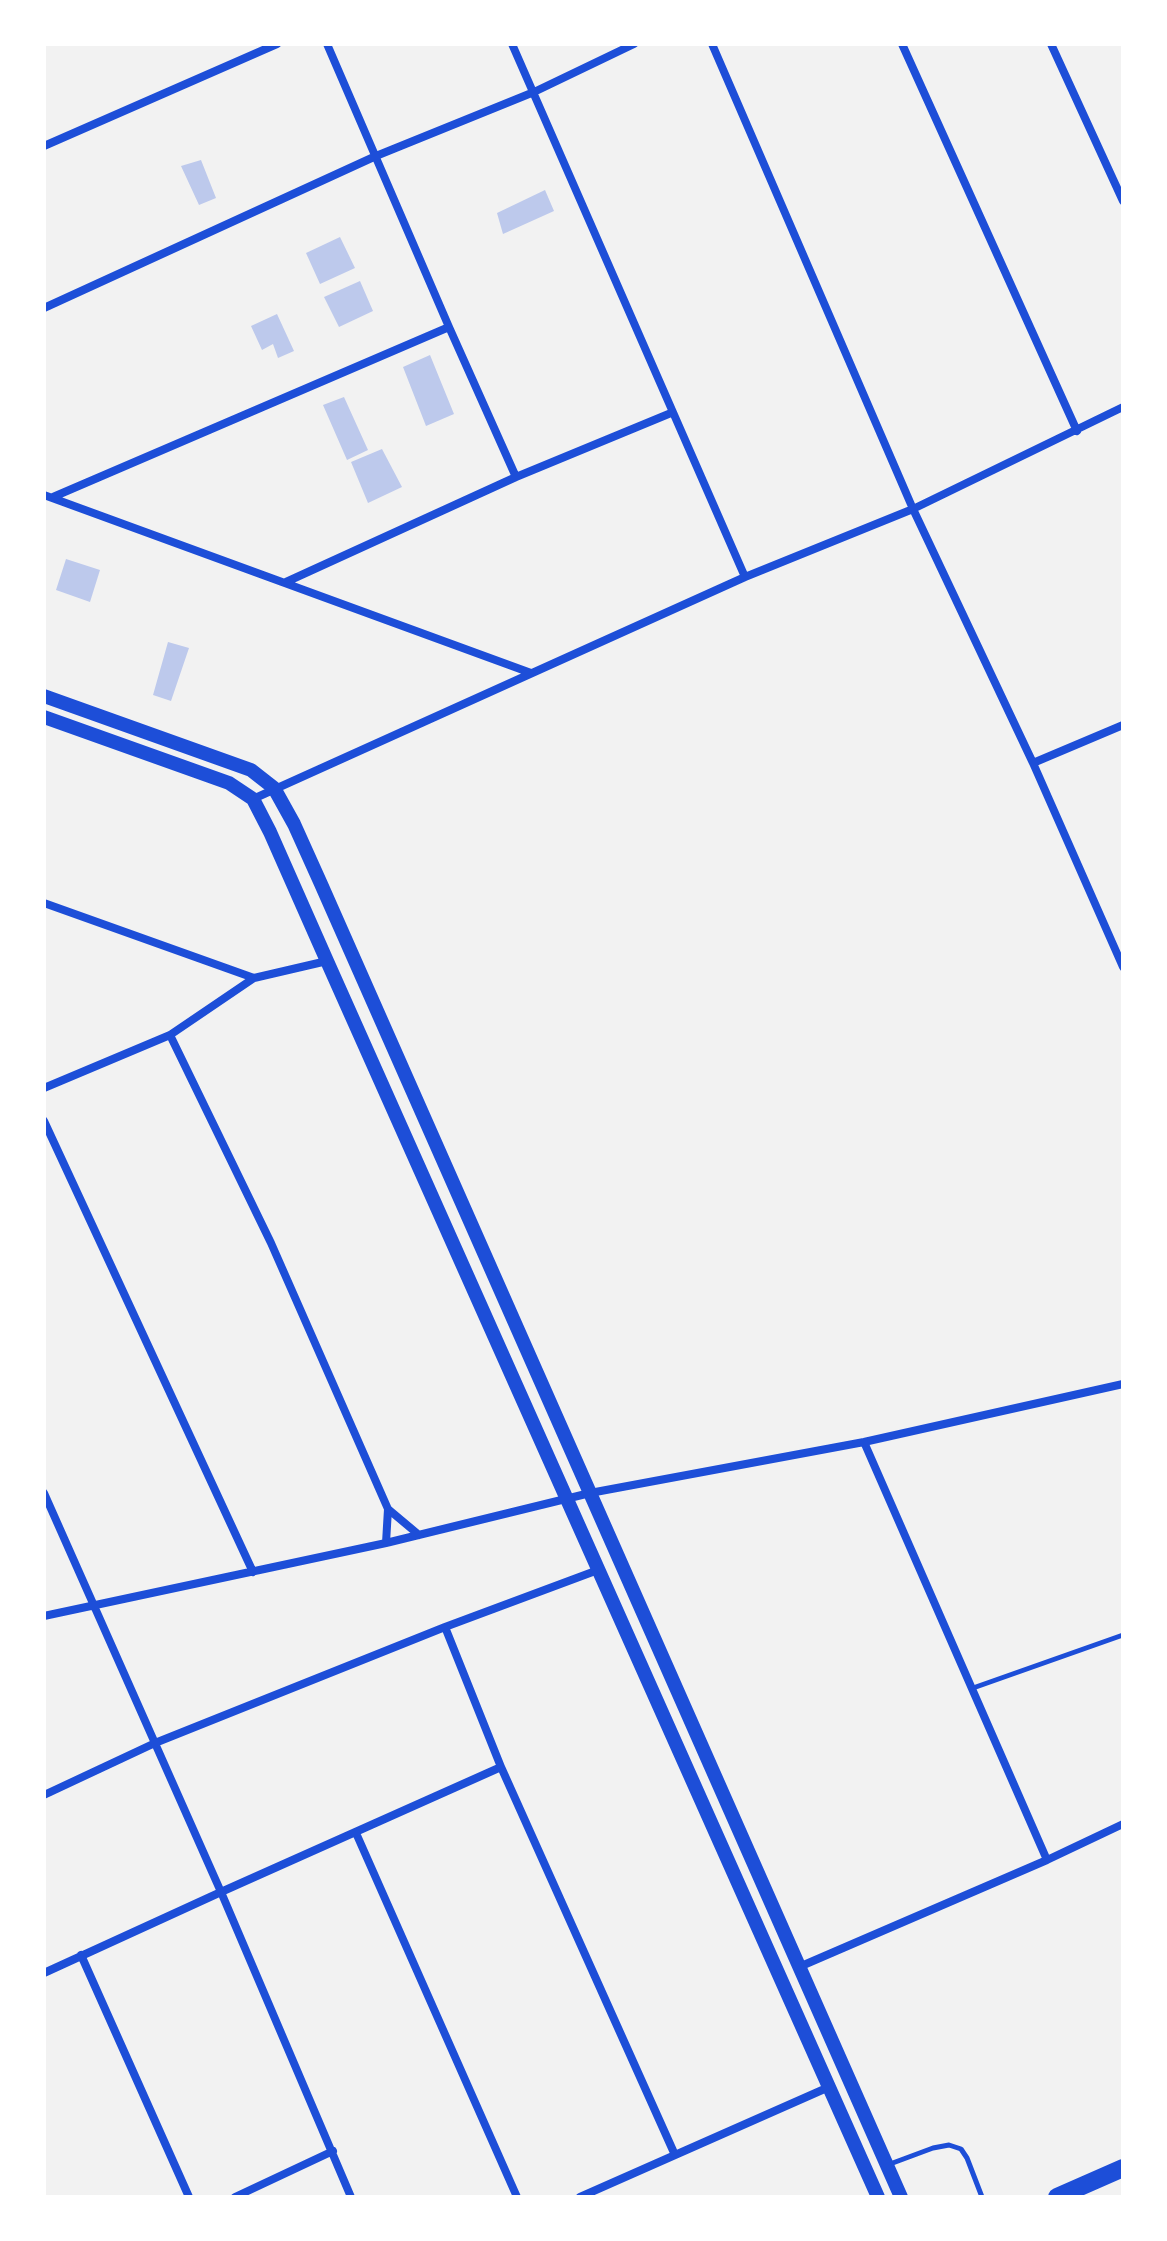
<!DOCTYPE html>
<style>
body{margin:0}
#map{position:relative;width:1167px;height:2241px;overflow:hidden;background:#f2f2f2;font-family:Helvetica,sans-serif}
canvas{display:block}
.frame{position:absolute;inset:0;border:46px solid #fff;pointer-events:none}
</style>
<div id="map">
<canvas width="1167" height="2241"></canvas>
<div class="frame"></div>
</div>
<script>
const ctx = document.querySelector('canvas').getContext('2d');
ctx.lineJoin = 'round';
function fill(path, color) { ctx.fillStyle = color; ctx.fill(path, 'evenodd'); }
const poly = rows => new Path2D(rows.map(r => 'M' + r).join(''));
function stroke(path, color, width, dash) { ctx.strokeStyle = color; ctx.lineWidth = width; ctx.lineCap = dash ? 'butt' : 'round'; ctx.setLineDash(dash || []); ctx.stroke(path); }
const building = poly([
 [201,160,216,198,199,205,181,166],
 [545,190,554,211,503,234,497,213],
 [340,237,355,268,320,284,306,253],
 [360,281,373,311,339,327,324,297],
 [277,314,294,351,278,358,273,344,262,350,251,326],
 [430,355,454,414,426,426,403,367],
 [344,397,368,450,347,460,323,405],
 [382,449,402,487,368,503,351,462],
 [66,559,100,570,90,602,56,590],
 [168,642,189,648,171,701,153,695]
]);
const service = poly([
 [973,1688,1123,1635],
 [890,2164,933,2148,949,2145,961,2149,967,2158,982,2197]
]);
const minor = poly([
 [327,44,449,327,516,477],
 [512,44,745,577],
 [712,44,913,509,1033,763,1123,967],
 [902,44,1077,431],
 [1051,44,1123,201],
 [44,146,277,44],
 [44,308,376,156,534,92,634,44],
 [44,495,531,673],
 [53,497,449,327],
 [286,582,516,477,671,413],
 [1033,763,1123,725],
 [253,799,745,577,913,509,1123,407],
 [44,903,254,978],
 [170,1035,271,1243,388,1509,419,1535],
 [44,1088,170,1035,254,978,327,961],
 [44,1121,253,1572],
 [864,1442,1047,1860],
 [44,1493,221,1892,351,2197],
 [386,1543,388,1509],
 [44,1616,386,1543,590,1493,864,1442,1123,1384],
 [445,1627,501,1767,675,2155],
 [44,1795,155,1743,445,1627,598,1570],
 [356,1833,517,2197],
 [81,1955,189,2197],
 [799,1967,1047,1860,1123,1824],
 [44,1973,221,1892,501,1767],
 [235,2197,333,2151],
 [580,2197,829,2087]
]);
const tertiary = poly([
 [44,696,251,770,274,788,294,824,321,884,901,2197],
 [44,717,229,783,253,799,270,832,327,961,878,2197]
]);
const primary = poly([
 [1057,2197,1123,2168]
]);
fill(building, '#bdc9ec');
stroke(service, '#1d4ed8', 5);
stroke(minor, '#1d4ed8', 8);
stroke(tertiary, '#1d4ed8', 14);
stroke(primary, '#1d4ed8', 18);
</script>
